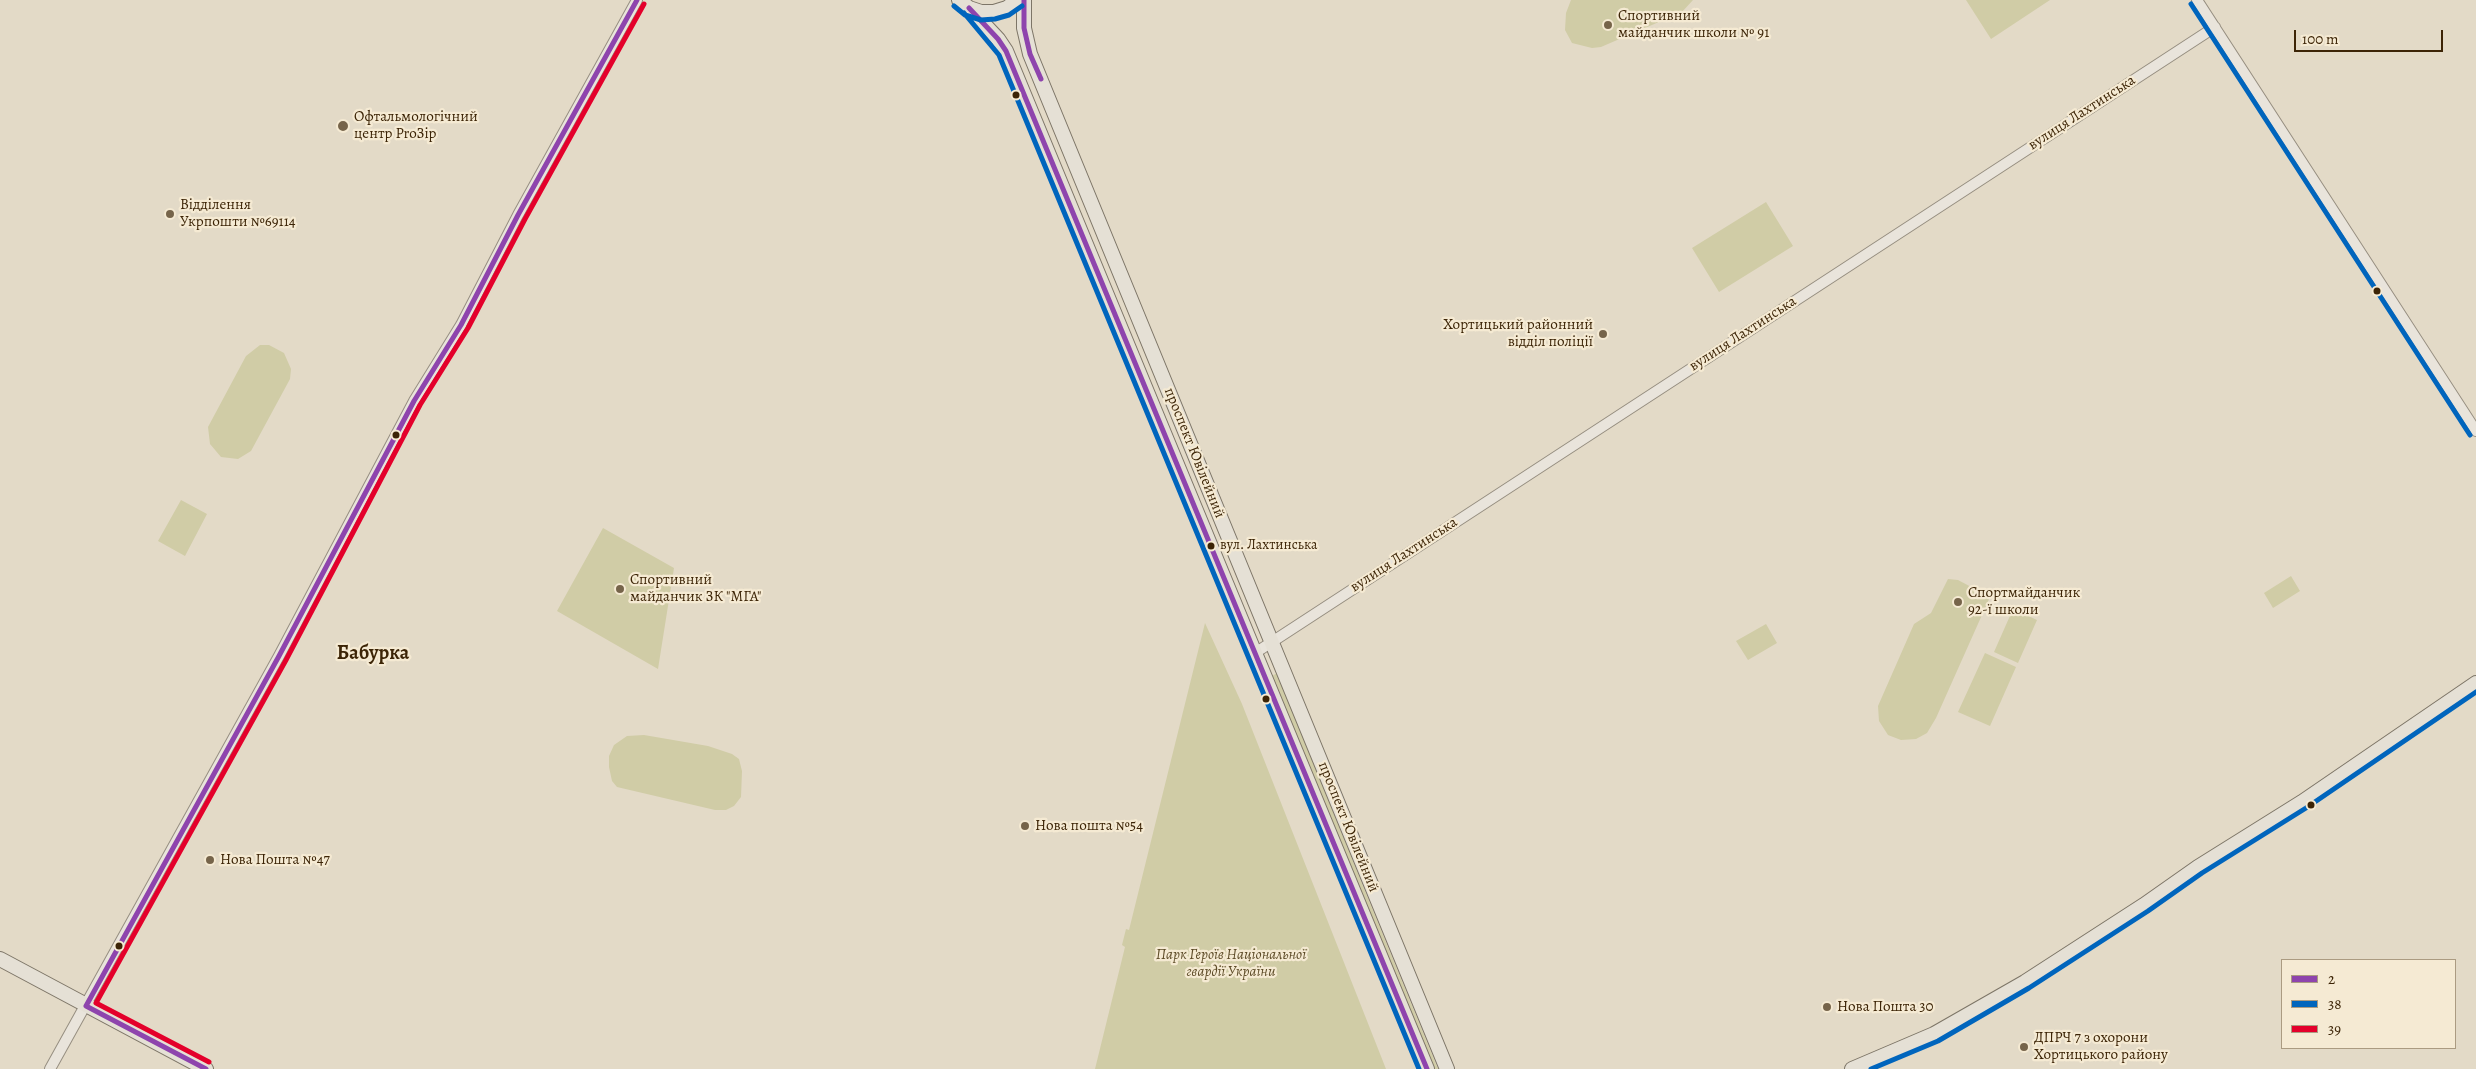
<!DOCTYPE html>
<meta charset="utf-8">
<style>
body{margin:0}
#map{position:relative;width:2476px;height:1069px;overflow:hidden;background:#e3dac7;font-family:Alegreya,serif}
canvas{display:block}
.legend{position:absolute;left:2281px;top:959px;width:175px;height:90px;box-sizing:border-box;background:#f5ead3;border:1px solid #ab9b81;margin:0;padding:6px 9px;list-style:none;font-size:15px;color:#3c2406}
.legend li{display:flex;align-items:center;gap:10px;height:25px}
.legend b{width:25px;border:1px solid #ab9b81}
.scale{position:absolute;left:2294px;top:30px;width:149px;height:22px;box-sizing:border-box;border:2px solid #3c2406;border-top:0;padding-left:6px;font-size:15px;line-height:18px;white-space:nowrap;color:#3c2406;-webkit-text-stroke:4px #f5ead3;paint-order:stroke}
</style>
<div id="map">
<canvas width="2476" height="1069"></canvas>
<ul class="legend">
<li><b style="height:6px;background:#8e44ad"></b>2</li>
<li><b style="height:6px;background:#0065bd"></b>38</li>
<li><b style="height:6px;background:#e4002b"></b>39</li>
</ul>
<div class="scale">100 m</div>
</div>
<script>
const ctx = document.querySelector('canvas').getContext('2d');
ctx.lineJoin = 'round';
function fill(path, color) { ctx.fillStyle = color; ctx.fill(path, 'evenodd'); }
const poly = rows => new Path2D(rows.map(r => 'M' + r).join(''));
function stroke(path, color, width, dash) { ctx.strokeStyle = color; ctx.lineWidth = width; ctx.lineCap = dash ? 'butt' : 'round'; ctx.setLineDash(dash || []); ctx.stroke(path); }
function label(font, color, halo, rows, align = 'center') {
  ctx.font = font + ' Alegreya,serif'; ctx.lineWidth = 4.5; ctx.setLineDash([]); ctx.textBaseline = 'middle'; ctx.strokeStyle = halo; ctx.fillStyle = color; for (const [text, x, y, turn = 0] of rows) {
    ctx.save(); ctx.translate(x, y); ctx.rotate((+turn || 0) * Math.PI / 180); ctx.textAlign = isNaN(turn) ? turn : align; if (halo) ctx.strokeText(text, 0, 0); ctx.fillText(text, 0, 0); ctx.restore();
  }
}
const green = poly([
 [1571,0,1693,0,1682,12,1601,47,1592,48,1572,43,1565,30,1566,13],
 [1966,0,2050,0,1991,39],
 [1766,202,1793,246,1719,292,1692,248],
 [260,345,269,345,284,353,291,369,290,379,251,451,238,459,221,457,210,444,208,427,246,356],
 [181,500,207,514,185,556,158,541],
 [603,528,674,568,658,669,557,611],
 [2291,576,2300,591,2273,608,2264,593],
 [1948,579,1958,580,1990,597,1936,718,1927,733,1916,739,1901,740,1888,735,1879,721,1878,706,1914,624,1931,613],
 [2013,609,2037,620,2018,663,1994,652],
 [1205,623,1242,704,1386,1069,1095,1069,1125,947,1122,945,1126,929,1129,930],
 [1766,624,1777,643,1748,660,1736,641],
 [1985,653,2016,667,1990,726,1958,712],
 [1277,673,1367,896,1438,1069,1434,1069,1429,1058,1272,676],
 [644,735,708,746,732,754,739,759,742,771,741,797,734,806,726,810,715,810,617,787,612,781,609,767,609,756,614,745,627,736]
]);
const minor = poly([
 [2197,0,2476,431],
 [1255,653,2215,27],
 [50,1069,279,656,414,401,461,325,518,215,637,0]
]);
const major = poly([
 [959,0,969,8,981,12,994,12,1007,8,1017,0],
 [1024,0,1024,28,1030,54,1447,1069],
 [969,8,998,39,1006,51,1427,1069],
 [0,959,206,1069],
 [1852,1069,1934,1034,2025,982,2144,905,2198,867,2302,802,2476,683]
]);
const bus1 = poly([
 [1024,0,1024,28,1030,54,1041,79],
 [969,8,998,39,1006,51,1427,1069],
 [206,1069,86,1006,279,656,414,401,461,325,518,215,637,0]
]);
const bus2 = poly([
 [2191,4,2470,435],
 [954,6,965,15,981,20,995,19,1009,15,1022,6],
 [964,13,999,55,1419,1069],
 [1871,1069,1938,1041,2029,988,2148,911,2202,873,2306,808,2476,692]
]);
const bus3 = poly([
 [209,1062,96,1003,286,660,420,405,468,328,525,219,644,4]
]);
const markers = [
 [1608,25,5,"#76644a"],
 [1016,95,4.5,"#3c2406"],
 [343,126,6,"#76644a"],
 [170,214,5,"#76644a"],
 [2377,291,4.5,"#3c2406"],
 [1603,334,5,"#76644a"],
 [396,435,4.5,"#3c2406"],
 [1211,546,4.5,"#3c2406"],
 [620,589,5,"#76644a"],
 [1958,602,5,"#76644a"],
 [1266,699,4.5,"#3c2406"],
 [2311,805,4.5,"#3c2406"],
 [1025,826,5,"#76644a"],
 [210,860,5,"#76644a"],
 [119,946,4.5,"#3c2406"],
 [1827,1007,5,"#76644a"],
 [2024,1047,5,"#76644a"]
];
const busNames = [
 ["вул. Лахтинська",1220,546]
];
const poiNames = [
 ["Спортивний",1618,16],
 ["майданчик школи № 91",1618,33],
 ["Офтальмологічний",354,117],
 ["центр ProЗір",354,134],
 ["Відділення",180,205],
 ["Укрпошти №69114",180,222],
 ["Хортицький районний",1593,325,"right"],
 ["відділ поліції",1593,342,"right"],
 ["Спортивний",630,580],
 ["майданчик ЗК \"МГА\"",630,597],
 ["Спортмайданчик",1968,593],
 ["92-ї школи",1968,610],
 ["Нова пошта №54",1035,826],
 ["Нова Пошта №47",220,860],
 ["Нова Пошта 30",1837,1007],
 ["ДПРЧ 7 з охорони",2034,1038],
 ["Хортицького району",2034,1055]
];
const streetNames = [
 ["вулиця Лахтинська",2082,113,-33],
 ["вулиця Лахтинська",1743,334,-33],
 ["проспект Ювілейний",1194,453,68],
 ["вулиця Лахтинська",1404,555,-33],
 ["проспект Ювілейний",1348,827,68]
];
const parkNames = [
 ["Парк Героїв Національної",1231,955],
 ["гвардії України",1231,972]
];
const districtNames = [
 ["Бабурка",373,654]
];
fill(green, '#d0cca6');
stroke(minor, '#968e80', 12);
stroke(major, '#7d7567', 16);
stroke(minor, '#e9e4db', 10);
stroke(major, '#e5e0d5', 14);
stroke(bus1, '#8e44ad', 5);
stroke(bus2, '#0065bd', 5);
stroke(bus3, '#e4002b', 5);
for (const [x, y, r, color] of markers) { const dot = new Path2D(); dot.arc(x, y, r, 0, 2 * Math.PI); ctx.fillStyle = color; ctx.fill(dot); stroke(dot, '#f5ead3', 2); }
label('14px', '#3c2406', '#f5ead3', busNames, 'left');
label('15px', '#3c2406', '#f5ead3', poiNames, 'left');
label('15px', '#3c2406', '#f5ead3', streetNames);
label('italic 15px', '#5d4b27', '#f5ead3', parkNames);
label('bold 20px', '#3c2406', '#f5ead3', districtNames);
</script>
